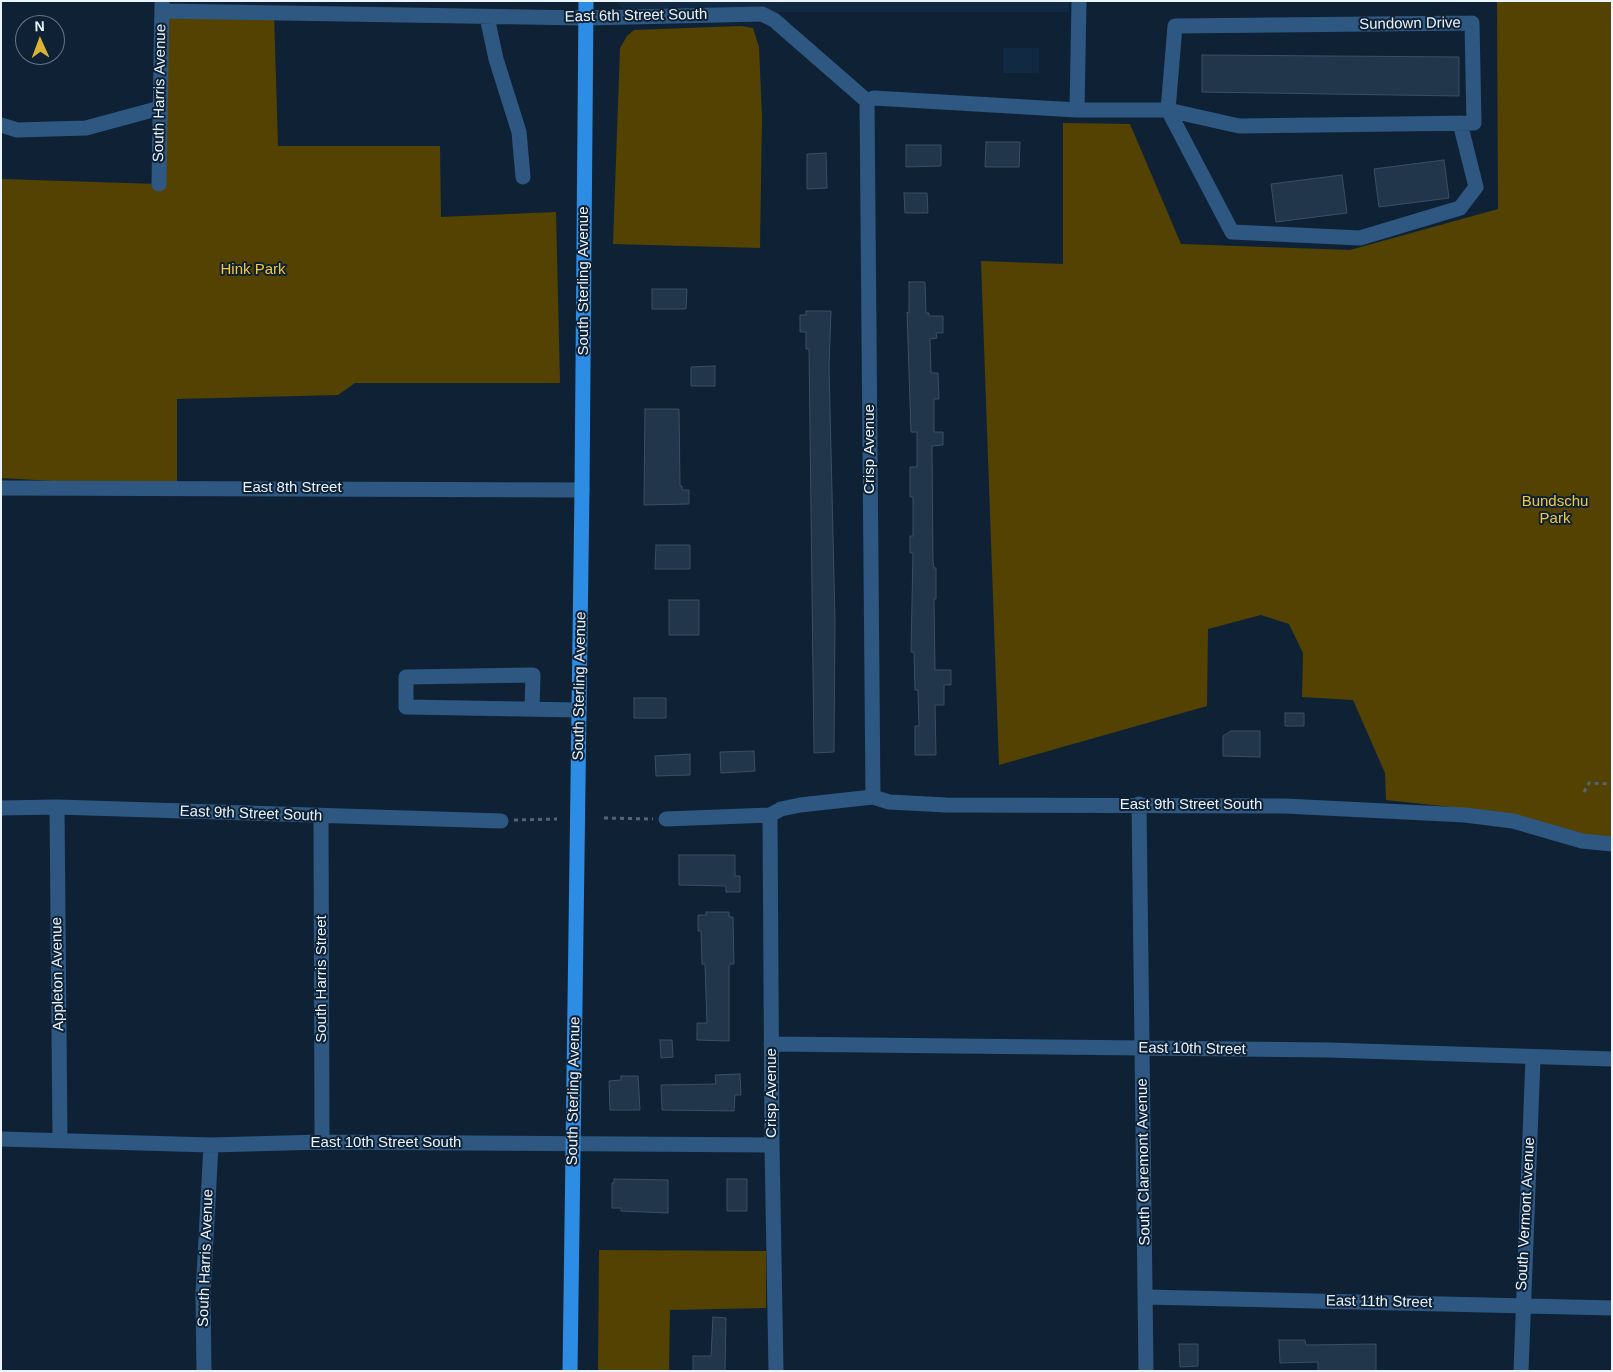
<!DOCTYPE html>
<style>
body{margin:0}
#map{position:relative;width:1613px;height:1372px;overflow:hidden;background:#0f2235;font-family:Helvetica,sans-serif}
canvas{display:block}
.frame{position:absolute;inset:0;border:2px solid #eaf4ff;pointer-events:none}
.north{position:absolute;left:15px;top:15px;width:50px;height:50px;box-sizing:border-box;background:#0f2235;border:1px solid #677686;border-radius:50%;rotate:358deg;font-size:14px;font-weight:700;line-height:20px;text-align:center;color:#eaf4ff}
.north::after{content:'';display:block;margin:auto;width:18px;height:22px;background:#dab333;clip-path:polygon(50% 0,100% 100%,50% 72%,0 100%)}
</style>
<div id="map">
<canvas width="1613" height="1372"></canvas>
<div class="frame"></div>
<div class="north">N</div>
</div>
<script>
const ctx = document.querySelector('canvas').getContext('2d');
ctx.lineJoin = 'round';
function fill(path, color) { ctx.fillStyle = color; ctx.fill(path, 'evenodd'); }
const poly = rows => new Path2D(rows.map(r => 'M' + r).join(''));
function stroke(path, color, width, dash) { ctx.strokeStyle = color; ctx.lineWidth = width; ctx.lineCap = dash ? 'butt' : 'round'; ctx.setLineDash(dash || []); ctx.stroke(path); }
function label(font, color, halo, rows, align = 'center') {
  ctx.font = font + ' Helvetica,sans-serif'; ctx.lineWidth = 4; ctx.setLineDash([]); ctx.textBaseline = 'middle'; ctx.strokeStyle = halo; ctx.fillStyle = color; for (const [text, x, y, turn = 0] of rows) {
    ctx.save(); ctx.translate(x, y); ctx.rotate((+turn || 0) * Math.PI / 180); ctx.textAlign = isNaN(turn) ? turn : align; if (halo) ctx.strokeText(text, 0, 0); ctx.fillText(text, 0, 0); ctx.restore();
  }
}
const built = poly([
 [614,1,1069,1,1069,12,633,12,625,10],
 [1003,48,1039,48,1039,73,1003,73]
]);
const green = poly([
 [1497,1,1612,1,1612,838,1580,835,1498,812,1386,800,1385,773,1353,700,1302,697,1303,653,1289,624,1261,615,1208,629,1207,706,999,765,981,261,1063,264,1063,123,1130,124,1181,244,1350,250,1498,209],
 [162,11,274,13,278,146,440,146,441,217,556,212,560,383,355,383,338,395,177,399,177,488,1,478,1,179,158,184],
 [741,26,753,28,759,47,762,117,760,248,613,244,620,48,627,36,634,30],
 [599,1250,766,1251,766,1308,670,1310,669,1371,598,1371]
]);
const building = poly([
 [1202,55,1459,57,1459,96,1202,92,1202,55],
 [986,142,1020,142,1019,167,985,167,986,142],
 [906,145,941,145,941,166,906,167,906,145],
 [826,153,827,188,807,189,807,154,826,153],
 [1444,160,1449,198,1379,207,1374,169,1444,160],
 [1342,175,1347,213,1276,222,1271,184,1342,175],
 [904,193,927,193,928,213,905,213,904,193],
 [909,282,925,282,926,313,929,313,929,316,943,316,943,333,936,333,937,338,930,339,931,373,938,373,939,399,934,399,934,432,943,432,943,445,932,446,933,561,934,568,936,568,936,599,934,599,935,670,951,670,951,685,944,685,944,705,935,705,936,755,915,755,915,726,919,726,918,690,915,690,914,652,911,652,913,553,910,553,910,536,913,536,913,497,910,497,910,467,917,467,917,432,911,432,907,312,909,313,909,282],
 [652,289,687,289,686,309,652,309,652,289],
 [806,311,831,311,829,366,835,620,834,752,814,753,809,349,806,349,806,332,800,332,800,315,806,315,806,311],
 [715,366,715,386,691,386,691,367,715,366],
 [645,409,679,409,680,486,682,486,682,490,689,490,689,504,644,505,645,409],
 [656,545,690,545,690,569,655,569,656,545],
 [669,600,699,600,699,635,669,635,669,600],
 [634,698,666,698,666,718,634,718,634,698],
 [1285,713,1304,713,1304,726,1285,726,1285,713],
 [1231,731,1260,731,1260,757,1223,756,1223,736,1231,731],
 [754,751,755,771,721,773,720,752,754,751],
 [690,754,690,775,656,776,655,756,690,754],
 [679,855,735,855,735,876,740,876,740,892,726,892,726,886,679,885,679,855],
 [706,912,729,912,729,917,733,917,734,964,730,964,729,966,729,1041,697,1040,697,1023,707,1023,705,964,702,964,701,931,698,931,698,915,706,915,706,912],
 [660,1040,672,1040,673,1057,661,1058,660,1040],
 [740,1074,741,1095,735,1095,734,1111,662,1110,661,1085,716,1084,715,1075,740,1074],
 [621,1076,638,1076,640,1110,610,1110,609,1081,621,1080,621,1076],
 [614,1179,668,1180,668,1213,621,1211,621,1208,612,1208,612,1183,614,1183,614,1179],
 [727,1179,747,1179,747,1211,727,1211,727,1179],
 [713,1317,726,1318,725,1371,693,1371,693,1356,711,1356,713,1317],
 [1279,1340,1305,1340,1306,1345,1376,1344,1376,1371,1318,1371,1318,1362,1280,1363,1279,1340],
 [1179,1344,1198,1344,1198,1366,1180,1367,1179,1344]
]);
const path = poly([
 [1584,792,1589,783,1612,784],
 [604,818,653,819],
 [514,820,557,819]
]);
const minor = poly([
 [162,11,586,18,762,14,774,20,867,101,874,98,1077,110,1168,110,1232,232,1360,238,1460,208,1476,187,1460,123],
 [487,17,496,59,519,132,523,177],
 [1472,23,1474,123,1239,126,1168,110,1175,26,1472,23],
 [867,101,873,797],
 [1077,110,1079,1],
 [1,125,17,130,86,128,160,108],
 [159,184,162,3],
 [1,488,582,490],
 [532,709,533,675,406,677,406,707,579,710],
 [1139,804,1146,1371],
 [57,807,60,1140],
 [1,808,57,807,501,821],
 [770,815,772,1145,776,1371],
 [321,816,322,1142],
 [666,819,770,815,781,809,800,805,873,797,889,802,946,805,1285,806,1465,815,1513,821,1582,841,1612,844],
 [771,1044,1329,1050,1612,1059],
 [1,1139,211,1145,322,1142,772,1145],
 [1146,1297,1612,1308],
 [204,1371,203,1295,211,1145],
 [1521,1371,1533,1058]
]);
const major = poly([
 [570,1371,582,490,586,1]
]);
const streetNames = [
 ["East 6th Street South",636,16,-1],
 ["Sundown Drive",1410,24,-1],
 ["South Harris Avenue",160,93,-89],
 ["South Sterling Avenue",584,281,-90],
 ["Crisp Avenue",870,449,-90],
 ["East 8th Street",292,488],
 ["South Sterling Avenue",580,686,-89],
 ["East 9th Street South",1191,805],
 ["East 9th Street South",251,814,2],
 ["Appleton Avenue",58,974,-91],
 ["South Harris Street",322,979,-90],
 ["East 10th Street",1192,1049,1],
 ["South Sterling Avenue",574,1091,-89],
 ["Crisp Avenue",772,1093,-90],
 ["East 10th Street South",386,1143],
 ["South Claremont Avenue",1144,1162,-91],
 ["South Vermont Avenue",1526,1214,-87],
 ["South Harris Avenue",206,1258,-88],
 ["East 11th Street",1379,1302,1]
];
const parkNames = [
 ["Hink Park",253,270],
 ["Bundschu",1555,502],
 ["Park",1555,519]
];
fill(built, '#112942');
fill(green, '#544203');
fill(building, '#22364b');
stroke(building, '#3a4f65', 1);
stroke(path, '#546474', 3, [4, 4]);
stroke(minor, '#2e5882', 15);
stroke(major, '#2d8de5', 15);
label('15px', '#eaf4ff', '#0f2235', streetNames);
label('15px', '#f4c83b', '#0f2235', parkNames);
</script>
